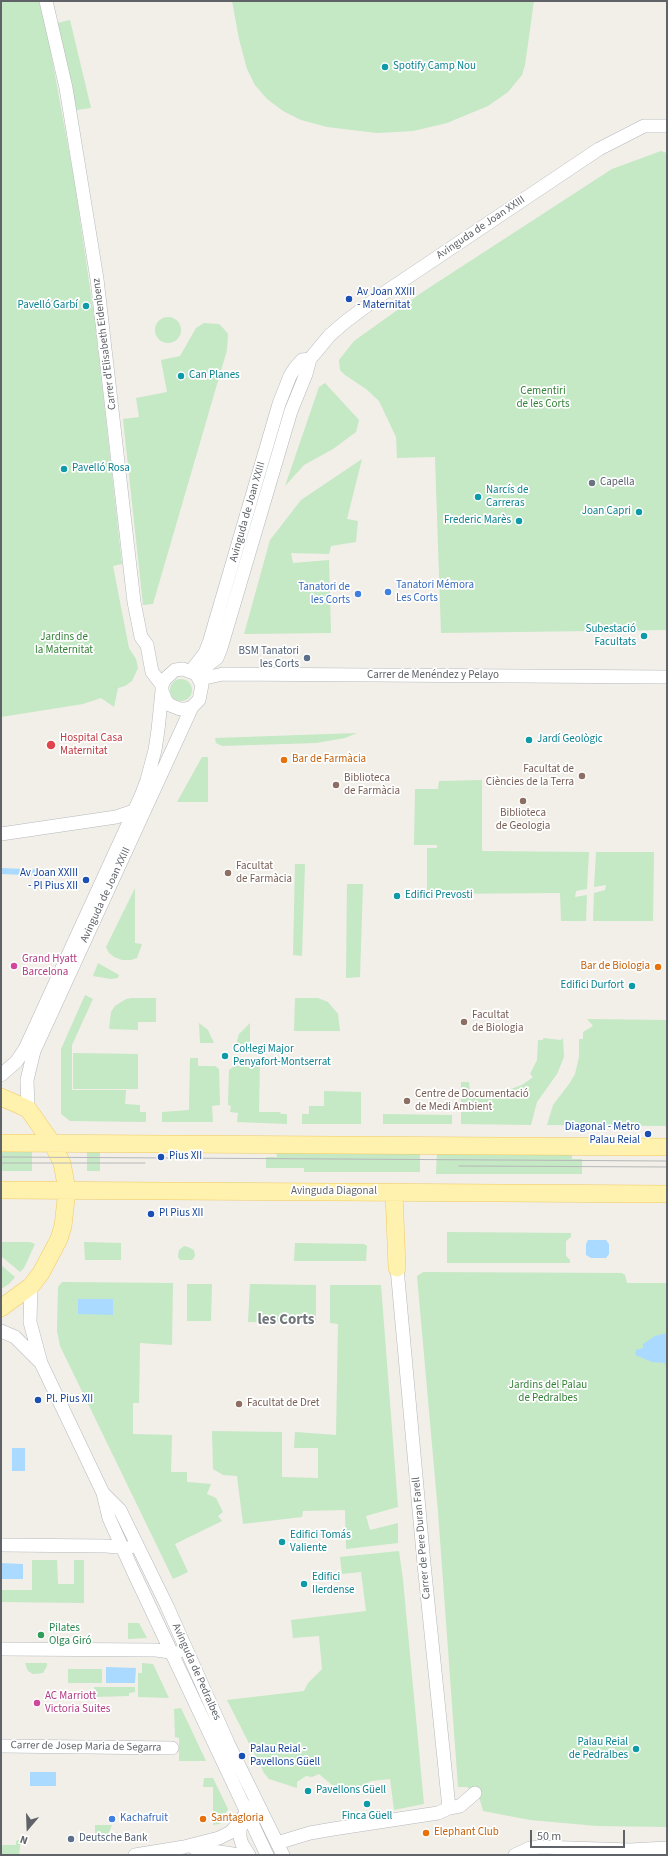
<!DOCTYPE html>
<meta charset="utf-8">
<style>
body{margin:0}
#map{position:relative;width:668px;height:1856px;overflow:hidden;background:#f1efe8;font-family:"Source Sans 3",sans-serif}
canvas{display:block}
.frame{position:absolute;inset:0;border:2px solid #5f6368;pointer-events:none}
.north{position:absolute;left:8px;top:1808px;width:40px;height:40px;-webkit-text-stroke:3px #fff;paint-order:stroke;rotate:199deg;font-size:11px;font-weight:700;line-height:16px;text-align:center;color:#5f6368}
.north::after{content:'';display:block;margin:auto;width:14px;height:18px;background:#5f6368;clip-path:polygon(50% 0,100% 100%,50% 72%,0 100%)}
.scale{position:absolute;left:530px;top:1830px;width:95px;height:18px;box-sizing:border-box;border:2px solid #5f6368;border-top:0;padding-left:5px;font-size:12px;line-height:14px;white-space:nowrap;color:#5f6368;-webkit-text-stroke:3px #fff;paint-order:stroke}
</style>
<div id="map">
<canvas width="668" height="1856"></canvas>
<div class="frame"></div>
<div class="north">N</div>
<div class="scale">50 m</div>
</div>
<script>
const ctx = document.querySelector('canvas').getContext('2d');
ctx.lineJoin = 'round';
function fill(path, color) { ctx.fillStyle = color; ctx.fill(path, 'evenodd'); }
const poly = rows => new Path2D(rows.map(r => 'M' + r).join(''));
function stroke(path, color, width, dash) { ctx.strokeStyle = color; ctx.lineWidth = width; ctx.lineCap = dash ? 'butt' : 'round'; ctx.setLineDash(dash || []); ctx.stroke(path); }
function label(font, color, halo, rows, align = 'center') {
  ctx.font = font + ' "Source Sans 3",sans-serif'; ctx.lineWidth = 3.5; ctx.setLineDash([]); ctx.textBaseline = 'middle'; ctx.strokeStyle = halo; ctx.fillStyle = color; for (const [text, x, y, turn = 0] of rows) {
    ctx.save(); ctx.translate(x, y); ctx.rotate((+turn || 0) * Math.PI / 180); ctx.textAlign = isNaN(turn) ? turn : align; if (halo) ctx.strokeText(text, 0, 0); ctx.fillText(text, 0, 0); ctx.restore();
  }
}
const green = poly([
 [1,1,39,1,47,31,74,179,95,322,122,564,113,566,129,648,136,659,138,668,132,681,125,686,118,688,114,707,101,698,83,704,1,717],
 [232,1,534,1,525,65,522,75,508,92,488,106,447,123,413,131,377,133,327,127,301,120,283,111,267,99,255,85,247,69,239,39],
 [70,20,91,108,76,110,57,23],
 [661,151,667,153,667,630,441,633,435,457,397,458,396,437,379,401,366,389,345,375,340,370,339,360,354,341,424,291,612,169],
 '155 330a13 13 0 1 1 26 0a13 13 0 1 1-26 0Z',
 [204,323,219,324,224,329,228,334,227,350,153,604,143,605,123,419,139,417,136,398,167,392,161,360,180,356,196,328],
 [325,383,359,420,356,432,333,449,304,465,285,486,319,387],
 [362,459,347,519,358,521,356,542,331,546,329,554,291,553,293,563,329,560,331,633,244,634,270,540,301,500],
 '170 690a11 11 0 1 1 22 0a11 11 0 1 1-22 0Z',
 [357,733,345,738,316,743,222,746,216,743,215,738],
 [202,757,208,757,208,802,177,802],
 [482,780,482,851,589,852,587,889,576,891,575,897,587,895,586,921,561,921,560,893,434,894,434,895,427,895,427,848,437,848,437,845,414,845,415,789,438,789,439,781],
 [596,852,654,852,653,921,593,921,594,893,605,890,606,885,594,887],
 [295,864,305,864,302,956,293,955],
 [347,884,363,884,360,977,346,978],
 [135,888,135,943,142,944,137,958,131,960,122,960,114,957,109,953,106,947],
 [98,963,119,975,118,978,111,979,93,976],
 [85,995,93,999,72,1045,72,1090,126,1090,125,1104,140,1105,140,1112,146,1112,146,1122,70,1121,61,1114,61,1049],
 [132,998,156,998,156,1022,138,1022,138,1030,109,1029,111,1012,115,1006,126,999],
 [295,998,318,998,328,1002,338,1014,340,1031,294,1031],
 [587,1019,667,1020,667,1126,547,1125,553,1105,569,1084,575,1074,579,1057,579,1039,583,1039,583,1032,593,1026],
 [199,1023,208,1030,214,1043,200,1043],
 [250,1023,250,1044,236,1044,239,1034],
 [543,1038,561,1040,563,1038,564,1057,557,1074,537,1102,531,1125,461,1124,461,1082,469,1082,470,1092,495,1092,495,1091,511,1089,522,1085,533,1077,530,1074,537,1060,538,1040,543,1040],
 [73,1053,138,1054,138,1089,73,1089],
 [190,1058,198,1058,198,1066,215,1066,219,1069,220,1105,212,1106,213,1122,162,1122,162,1112,189,1110],
 [251,1059,260,1059,259,1112,280,1112,281,1114,287,1114,287,1124,237,1122,238,1113,230,1112,231,1106,228,1105,229,1070,234,1066,251,1066],
 [324,1091,361,1092,361,1124,302,1124,302,1114,309,1114,309,1106,324,1106],
 [383,1114,452,1115,452,1124,383,1124],
 [1,1149,32,1149,32,1171,1,1171],
 [87,1150,100,1150,100,1171,87,1171],
 [276,1151,420,1151,420,1172,304,1172,304,1168,266,1168,266,1157,277,1157],
 [437,1152,572,1153,572,1159,582,1159,582,1174,436,1174],
 [447,1232,571,1233,571,1237,566,1241,566,1256,570,1260,570,1263,447,1263],
 [1,1242,30,1242,35,1244,24,1268,20,1272,1,1256],
 [84,1242,121,1243,121,1260,85,1260],
 [295,1243,364,1244,367,1246,366,1261,294,1261],
 [184,1246,188,1247,194,1250,195,1256,192,1260,180,1260,178,1257,179,1250],
 [1,1265,15,1277,9,1284,1,1289],
 [423,1272,622,1273,625,1275,627,1283,667,1283,667,1827,597,1826,530,1820,483,1811,480,1800,475,1793,467,1787,458,1787,438,1512,417,1276],
 [62,1282,173,1283,172,1345,140,1343,139,1403,133,1403,133,1434,172,1435,171,1472,187,1472,187,1482,211,1484,207,1494,216,1498,223,1512,218,1516,222,1521,175,1544,188,1572,173,1579,60,1346,57,1331,58,1287],
 [187,1284,212,1284,211,1321,187,1321],
 [250,1284,316,1285,316,1323,248,1322],
 [330,1285,381,1285,398,1507,366,1516,370,1530,398,1523,398,1543,346,1549,345,1510,303,1511,302,1517,243,1524,237,1476,223,1475,213,1469,212,1431,282,1432,282,1477,318,1478,318,1448,294,1448,295,1432,336,1435,338,1324,330,1323],
 [399,1551,403,1580,424,1804,394,1810,390,1779,371,1781,360,1787,351,1790,343,1789,332,1785,319,1774,312,1777,306,1776,297,1782,297,1788,269,1779,264,1773,227,1700,304,1691,308,1683,322,1669,319,1636,293,1638,291,1620,366,1611,361,1572,342,1574,340,1557],
 [32,1560,57,1560,58,1584,74,1584,74,1560,84,1560,84,1603,1,1602,1,1590,32,1590],
 [128,1623,139,1623,147,1638,128,1639],
 [25,1663,47,1663,47,1666,43,1673,33,1674,28,1671],
 [142,1663,153,1664,169,1698,138,1697,138,1673,142,1673],
 [68,1669,102,1669,102,1683,68,1683],
 [94,1687,135,1687,135,1692,129,1693,129,1696,94,1697],
 [181,1708,206,1761,179,1761,179,1738,175,1737,174,1709],
 [204,1778,213,1778,228,1809,220,1824,213,1825,213,1787,203,1787],
 [95,1825,112,1825,107,1837,95,1839],
 [21,1839,19,1855,1,1855,1,1845,16,1845,16,1841]
]);
const water = poly([
 [2,868,47,870,47,876,2,874],
 [588,1240,606,1240,609,1244,609,1254,606,1258,591,1258,586,1255,586,1244],
 [78,1299,113,1299,113,1315,78,1314],
 [667,1333,667,1372,665,1363,652,1362,635,1355,636,1350,643,1348,643,1344,655,1336],
 [12,1448,25,1448,25,1471,12,1471],
 [1,1563,23,1564,23,1579,1,1579],
 [106,1667,136,1668,135,1683,106,1683],
 [30,1772,56,1772,56,1786,30,1786]
]);
const minor = poly([
 [46,1,66,88,97,279,134,602,141,637,147,645,152,672,162,685],
 [191,671,205,653,209,643,279,404,290,376,295,368,302,360,310,359],
 [196,674,217,658,221,648,291,411,306,374,310,359,330,335,345,322,381,295,599,149,644,126,667,126],
 [200,679,223,674,667,677],
 [1,834,116,817,134,811],
 [1,1075,16,1062,25,1049,141,796,147,780,155,750,158,730,162,691,162,685,165,679,175,670,183,669,196,674,202,685,199,700,192,707,186,709,180,709,170,705,166,701,162,691],
 [28,1109,27,1080,34,1051,192,707],
 [397,1268,424,1564,449,1808],
 [31,1286,30,1322,41,1363,103,1493,109,1518,133,1571,267,1855],
 [1,1331,15,1337,41,1363],
 [103,1493,120,1510,167,1606,228,1743,283,1855],
 [1,1545,106,1546,129,1548],
 [1,1649,156,1650,177,1653],
 [1,1746,172,1748],
 [244,1820,240,1829,240,1837,242,1844,249,1855],
 [277,1843,310,1833,333,1829,438,1813,449,1808,460,1806,475,1793],
 [194,1848,239,1855],
 [135,1855,184,1847,219,1838,231,1832,252,1806],
 [515,1855,530,1848,541,1847,630,1850,667,1848]
]);
const major = poly([
 [1,1097,28,1109,52,1143,62,1163,67,1190,63,1226,59,1239,41,1273,31,1286,1,1308],
 [1,1143,667,1147],
 [1,1190,667,1194],
 [394,1192,397,1268]
]);
const tram = poly([
 [1,1157,667,1161],
 [1,1163,145,1163],
 [459,1166,667,1167]
]);
const markers = [
 [385,67,4,"#0f9aa8"],
 [349,299,4,"#1a4fb4"],
 [86,306,4,"#0f9aa8"],
 [181,376,4,"#0f9aa8"],
 [64,469,4,"#0f9aa8"],
 [592,483,4,"#6b7280"],
 [478,497,4,"#0f9aa8"],
 [639,512,4,"#0f9aa8"],
 [519,521,4,"#0f9aa8"],
 [388,592,4,"#3f7fe0"],
 [358,594,4,"#3f7fe0"],
 [644,636,4,"#0f9aa8"],
 [307,658,4,"#5c6f8a"],
 [529,740,4,"#0f9aa8"],
 [51,745,5,"#e0444e"],
 [284,760,4,"#e8710a"],
 [582,776,4,"#8d6e63"],
 [336,785,4,"#8d6e63"],
 [523,801,4,"#8d6e63"],
 [228,873,4,"#8d6e63"],
 [86,880,4,"#1a4fb4"],
 [397,896,4,"#0f9aa8"],
 [14,966,4,"#d1479c"],
 [658,967,4,"#e8710a"],
 [632,986,4,"#0f9aa8"],
 [464,1022,4,"#8d6e63"],
 [225,1056,4,"#0f9aa8"],
 [407,1101,4,"#8d6e63"],
 [648,1134,4,"#1a4fb4"],
 [161,1157,4,"#1a4fb4"],
 [151,1214,4,"#1a4fb4"],
 [38,1400,4,"#1a4fb4"],
 [239,1404,4,"#8d6e63"],
 [282,1542,4,"#0f9aa8"],
 [304,1584,4,"#0f9aa8"],
 [41,1635,4,"#2e9e5b"],
 [37,1703,4,"#d1479c"],
 [636,1749,4,"#0f9aa8"],
 [242,1756,4,"#1a4fb4"],
 [308,1791,4,"#0f9aa8"],
 [367,1804,4,"#0f9aa8"],
 [112,1819,4,"#3f7fe0"],
 [203,1819,4,"#e8710a"],
 [426,1833,4,"#e8710a"],
 [71,1839,4,"#5c6f8a"]
];
const cultureNames = [
 ["Spotify Camp Nou",393,67],
 ["Pavelló Garbí",78,306,"right"],
 ["Can Planes",189,376],
 ["Pavelló Rosa",72,469],
 ["Narcís de",486,491],
 ["Carreras",486,504],
 ["Joan Capri",631,512,"right"],
 ["Frederic Marès",511,521,"right"],
 ["Subestació",636,630,"right"],
 ["Facultats",636,643,"right"],
 ["Jardí Geològic",537,740],
 ["Edifici Prevosti",405,896],
 ["Edifici Durfort",624,986,"right"],
 ["Col·legi Major",233,1050],
 ["Penyafort-Montserrat",233,1063],
 ["Edifici Tomás",290,1536],
 ["Valiente",290,1549],
 ["Edifici",312,1578],
 ["Ilerdense",312,1591],
 ["Palau Reial",628,1743,"right"],
 ["de Pedralbes",628,1756,"right"],
 ["Pavellons Güell",316,1791],
 ["Finca Güell",367,1817,"center"]
];
const streetNames = [
 ["Avinguda de Joan XXIII",481,228,-34],
 ["Carrer d'Elisabeth Eidenbenz",105,344,-97],
 ["Avinguda de Joan XXIII",248,512,-74],
 ["Carrer de Menéndez y Pelayo",433,676],
 ["Avinguda de Joan XXIII",106,895,-65],
 ["Avinguda Diagonal",334,1192],
 ["Carrer de Pere Duran Farell",422,1538,-95],
 ["Avinguda de Pedralbes",196,1672,66],
 ["Carrer de Josep Maria de Segarra",86,1747,1]
];
const transitNames = [
 ["Av Joan XXIII",357,293],
 ["- Maternitat",357,306],
 ["Av Joan XXIII",78,874,"right"],
 ["- Pl Pius XII",78,887,"right"],
 ["Diagonal - Metro",640,1128,"right"],
 ["Palau Reial",640,1141,"right"],
 ["Pius XII",169,1157],
 ["Pl Pius XII",159,1214],
 ["Pl. Pius XII",46,1400],
 ["Palau Reial -",250,1750],
 ["Pavellons Güell",250,1763]
];
const parkNames = [
 ["Cementiri",543,392],
 ["de les Corts",543,405],
 ["Jardins de",64,638],
 ["la Maternitat",64,651],
 ["Jardins del Palau",548,1386],
 ["de Pedralbes",548,1399]
];
const worshipNames = [
 ["Capella",600,483]
];
const shopNames = [
 ["Tanatori Mémora",396,586],
 ["Les Corts",396,599],
 ["Tanatori de",350,588,"right"],
 ["les Corts",350,601,"right"],
 ["Kachafruit",120,1819]
];
const serviceNames = [
 ["BSM Tanatori",299,652],
 ["les Corts",299,665],
 ["Deutsche Bank",79,1839,"left"]
];
const healthNames = [
 ["Hospital Casa",60,739],
 ["Maternitat",60,752]
];
const foodNames = [
 ["Bar de Farmàcia",292,760],
 ["Bar de Biologia",650,967,"right"],
 ["Santagloria",211,1819],
 ["Elephant Club",434,1833]
];
const educationNames = [
 ["Facultat de",574,770,"right"],
 ["Ciències de la Terra",574,783,"right"],
 ["Biblioteca",344,779],
 ["de Farmàcia",344,792],
 ["Biblioteca",523,814,"center"],
 ["de Geologia",523,827,"center"],
 ["Facultat",236,867],
 ["de Farmàcia",236,880],
 ["Facultat",472,1016],
 ["de Biologia",472,1029],
 ["Centre de Documentació",415,1095],
 ["de Medi Ambient",415,1108],
 ["Facultat de Dret",247,1404]
];
const hotelNames = [
 ["Grand Hyatt",22,960],
 ["Barcelona",22,973],
 ["AC Marriott",45,1697],
 ["Victoria Suites",45,1710]
];
const leisureNames = [
 ["Pilates",49,1629],
 ["Olga Giró",49,1642]
];
const districtNames = [
 ["les Corts",286,1321]
];
fill(green, '#c5e8c5');
fill(water, '#aadaff');
stroke(minor, '#b5b8bc', 14);
stroke(major, '#f2c960', 18);
stroke(minor, '#fff', 13);
stroke(major, '#fff2af', 17);
stroke(tram, '#b6b7b8', 1);
for (const [x, y, r, color] of markers) { const dot = new Path2D(); dot.arc(x, y, r, 0, 2 * Math.PI); ctx.fillStyle = color; ctx.fill(dot); stroke(dot, '#fff', 1.5); }
label('11px', '#0d838f', '#fff', cultureNames, 'left');
label('11px', '#5f6368', '#fff', streetNames);
label('11px', '#164399', '#fff', transitNames, 'left');
label('11px', '#348238', '#fff', parkNames);
label('11px', '#5b616d', '#fff', worshipNames, 'left');
label('11px', '#366cbe', '#fff', shopNames, 'left');
label('11px', '#4e5e75', '#fff', serviceNames, 'right');
label('11px', '#be3a42', '#fff', healthNames, 'left');
label('11px', '#c56008', '#fff', foodNames, 'left');
label('11px', '#785e54', '#fff', educationNames, 'left');
label('11px', '#b23c85', '#fff', hotelNames, 'left');
label('11px', '#27864d', '#fff', leisureNames, 'left');
label('bold 15px', '#70757a', '#fff', districtNames);
</script>
